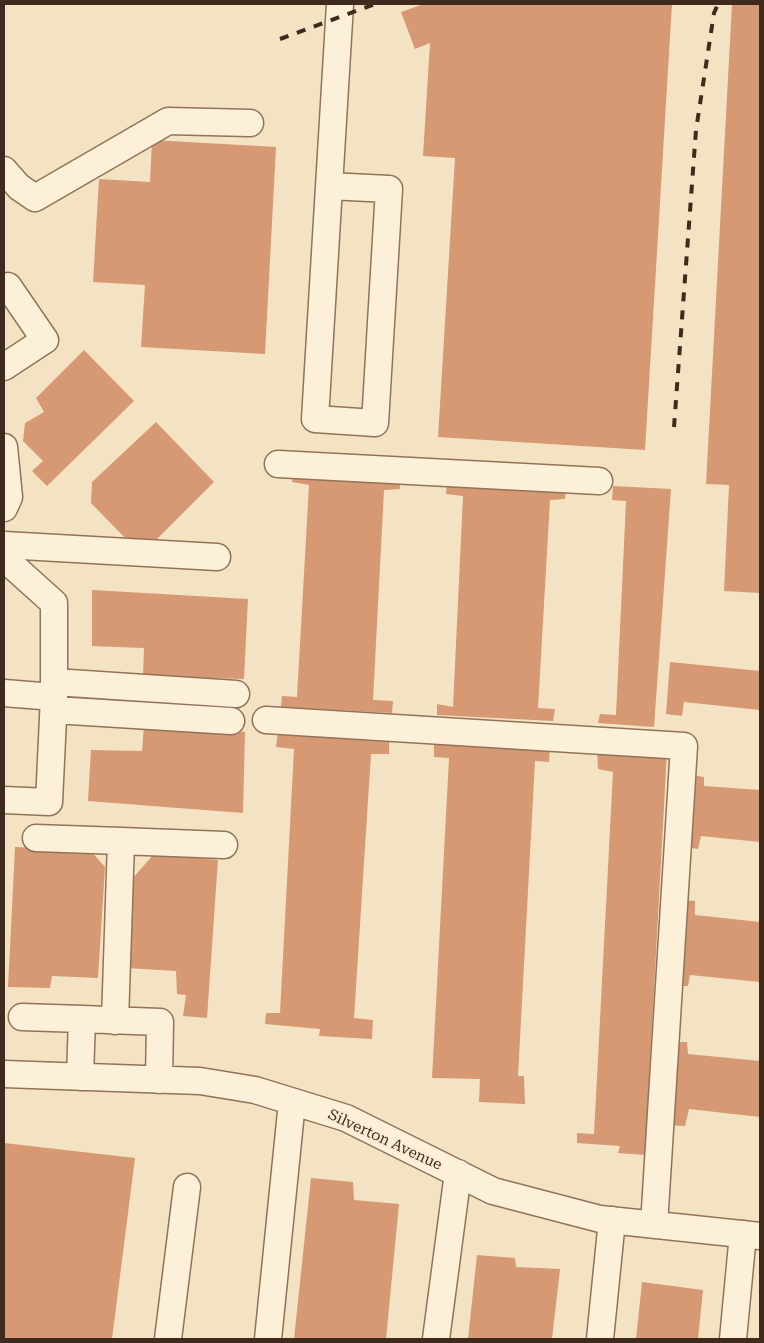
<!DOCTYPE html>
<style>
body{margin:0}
#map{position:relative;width:764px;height:1343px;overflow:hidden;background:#f4e3c3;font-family:"Roboto Serif",serif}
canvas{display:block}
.frame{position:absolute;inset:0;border:5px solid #3f2b1d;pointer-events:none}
</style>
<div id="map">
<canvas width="764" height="1343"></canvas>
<div class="frame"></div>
</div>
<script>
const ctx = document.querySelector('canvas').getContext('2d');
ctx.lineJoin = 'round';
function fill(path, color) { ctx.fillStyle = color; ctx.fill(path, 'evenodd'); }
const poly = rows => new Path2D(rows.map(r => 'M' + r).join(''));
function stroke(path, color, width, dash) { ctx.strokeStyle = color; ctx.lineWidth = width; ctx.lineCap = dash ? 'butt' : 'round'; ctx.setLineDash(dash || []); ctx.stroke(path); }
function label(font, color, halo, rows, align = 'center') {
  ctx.font = font + ' "Roboto Serif",serif'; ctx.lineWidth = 5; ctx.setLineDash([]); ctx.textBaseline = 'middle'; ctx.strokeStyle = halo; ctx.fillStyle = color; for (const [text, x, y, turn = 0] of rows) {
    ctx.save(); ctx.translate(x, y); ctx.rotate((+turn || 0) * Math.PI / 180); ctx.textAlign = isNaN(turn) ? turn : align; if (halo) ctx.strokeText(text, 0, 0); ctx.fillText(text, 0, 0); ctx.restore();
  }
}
const building = poly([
 [424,4,672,4,645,450,438,437,455,158,423,156,430,43,415,49,401,12],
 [732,4,760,4,760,593,724,591,729,485,706,484],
 [152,140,276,147,265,354,141,347,145,285,93,282,99,179,150,182],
 [84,350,134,401,47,486,32,471,43,461,23,441,25,423,44,412,36,398],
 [156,422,214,482,152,544,129,542,91,503,92,482],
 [293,475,400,480,400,489,384,490,373,700,393,701,392,713,281,707,282,696,297,697,309,485,292,482],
 [447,481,566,487,565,499,550,500,538,708,555,709,553,721,437,715,437,704,453,707,463,496,446,494],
 [613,486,671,489,654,727,598,723,600,714,616,715,626,501,612,500],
 [92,590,248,599,244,679,143,676,144,648,92,646],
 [670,662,760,671,760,710,684,702,682,716,666,714],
 [144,725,245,732,243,813,88,801,91,750,142,751],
 [278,731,389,740,389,754,371,754,354,1018,373,1020,372,1039,319,1036,320,1029,265,1024,266,1013,280,1013,294,749,276,747],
 [434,741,550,745,549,762,535,761,518,1076,524,1076,525,1104,479,1102,480,1079,432,1078,449,758,434,757],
 [597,749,667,751,645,1155,618,1153,620,1146,577,1143,577,1133,594,1134,613,772,598,769],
 [691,775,704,777,704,786,760,790,760,842,701,836,698,849,685,847],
 [15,847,90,850,105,867,98,978,52,976,50,988,8,987],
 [155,853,218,860,207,1018,183,1016,186,995,177,994,176,971,126,968,131,880],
 [685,900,695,901,695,915,760,922,760,982,690,975,688,986,677,986],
 [676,1042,687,1042,688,1054,760,1061,760,1117,689,1109,685,1126,668,1125],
 [4,1143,135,1158,112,1339,4,1339],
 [311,1178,353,1182,354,1200,399,1204,386,1339,294,1339],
 [477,1255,515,1258,516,1267,560,1269,552,1339,468,1339],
 [642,1282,703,1290,698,1339,636,1339]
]);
const minor = poly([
 [4,170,19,187,35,198,168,121,250,123],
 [329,186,389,189,375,423,315,419,340,4],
 [4,289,8,286,45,340,4,367],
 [4,447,9,497,4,508],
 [278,464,599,481],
 [4,545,217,557],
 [4,558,54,603,54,697,49,802,4,800],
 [54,682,236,694],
 [4,693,54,697],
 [54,710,231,721],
 [266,720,684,746,654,1225],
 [36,838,121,841,115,1021],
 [121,841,224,845],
 [22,1017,82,1019],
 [4,1074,200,1081,255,1090,346,1118,493,1191,600,1219,760,1236],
 [80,1077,82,1019,160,1022,159,1080],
 [168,1339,187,1187],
 [268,1339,292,1102],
 [436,1339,458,1173],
 [600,1339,612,1220],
 [733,1339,743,1234]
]);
const rail = poly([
 [280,39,375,4],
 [674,427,696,130,714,13,718,4]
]);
const streetNames = [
 ["Silverton Avenue",385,1140,25]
];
fill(building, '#d79874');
stroke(minor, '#917357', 29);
stroke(minor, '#fdf0d8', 26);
stroke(rail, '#3f2b1d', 4, [9, 9]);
label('15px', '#3f2b1d', '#faedd4', streetNames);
</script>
